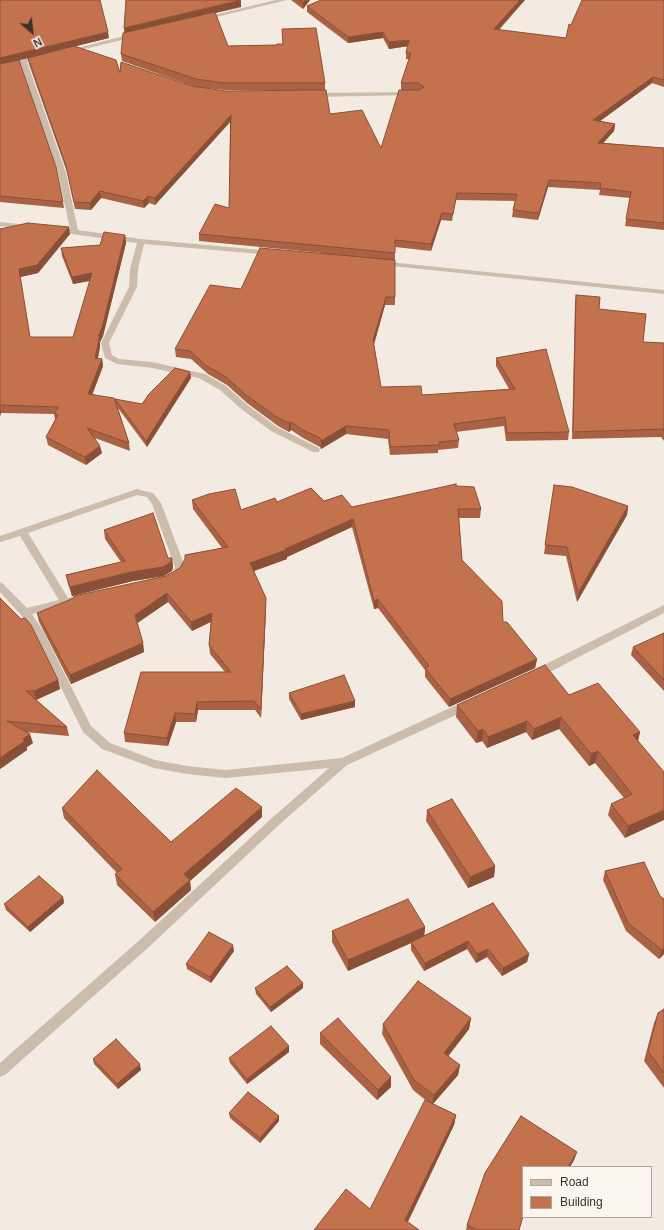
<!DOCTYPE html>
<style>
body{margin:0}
#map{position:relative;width:664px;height:1230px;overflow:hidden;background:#f3ebe1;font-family:Helvetica,sans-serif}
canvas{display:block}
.legend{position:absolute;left:522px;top:1166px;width:130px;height:52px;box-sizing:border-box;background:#faf5ed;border:1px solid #ada79f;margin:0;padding:5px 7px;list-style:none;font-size:12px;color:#3a312b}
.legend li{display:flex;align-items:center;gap:8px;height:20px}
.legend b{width:20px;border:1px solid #ada79f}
.north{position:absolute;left:12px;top:12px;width:40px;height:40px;-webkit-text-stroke:3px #faf5ed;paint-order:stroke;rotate:152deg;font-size:11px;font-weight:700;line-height:16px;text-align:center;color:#3a312b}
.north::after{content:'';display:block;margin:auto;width:14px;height:18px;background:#3a312b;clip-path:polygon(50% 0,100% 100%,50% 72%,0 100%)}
</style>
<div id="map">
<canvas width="664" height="1230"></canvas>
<ul class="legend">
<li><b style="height:5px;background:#cbbcac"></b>Road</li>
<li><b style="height:11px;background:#c4724e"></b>Building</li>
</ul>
<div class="north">N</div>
</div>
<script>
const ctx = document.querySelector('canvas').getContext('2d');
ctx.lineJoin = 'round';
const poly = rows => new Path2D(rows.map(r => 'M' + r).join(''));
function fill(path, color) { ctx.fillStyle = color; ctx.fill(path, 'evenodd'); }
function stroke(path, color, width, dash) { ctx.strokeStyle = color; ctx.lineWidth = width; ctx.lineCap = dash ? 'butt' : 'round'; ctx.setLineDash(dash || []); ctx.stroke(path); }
const street = poly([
 [276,0,287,0,204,20,201,18,276,0],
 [136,33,139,35,138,36,68,53,65,51,136,33],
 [41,55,44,57,43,58,27,62,66,173,78,230,141,239,272,251,276,253,272,255,144,244,138,269,137,287,109,343,112,355,119,359,152,362,205,374,226,386,246,404,277,427,319,448,320,450,319,452,313,452,271,431,240,408,220,390,199,378,152,368,117,364,105,358,101,343,129,287,130,269,137,243,57,232,53,230,57,228,70,229,58,173,21,64,0,69,0,65,41,55],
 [410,92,413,94,412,95,314,97,311,95,314,93,410,92],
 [0,222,27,225,31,227,27,229,0,226,0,222],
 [379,261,664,290,664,294,382,265,379,265,379,261],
 [137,489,153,493,161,503,185,567,180,576,174,580,168,580,166,578,173,572,175,567,152,504,147,497,137,495,28,533,68,598,78,595,81,596,83,599,81,602,78,603,32,614,43,631,91,726,110,743,155,760,187,766,226,770,342,758,465,701,469,700,473,701,474,704,473,707,347,765,280,824,151,945,5,1075,0,1077,0,1063,143,937,272,818,329,768,226,778,187,774,154,768,102,749,83,732,34,633,21,615,0,592,0,582,3,584,27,608,59,600,20,536,0,542,0,536,137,489],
 [664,605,664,613,540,677,532,677,531,674,532,671,664,605]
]);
const wall = poly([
 [0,0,109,38,75,46,120,73,192,86,330,114,381,148,419,90,401,90,401,83,409,59,406,59,406,53,408,46,389,49,383,38,348,43,307,12,307,6,321,0,525,0,499,30,566,38,571,25,664,0,664,87,652,83,600,121,615,124,614,131,603,143,664,148,664,230,625,226,630,198,599,195,600,190,548,187,538,220,512,217,513,210,515,201,456,200,452,221,441,220,431,251,395,247,395,305,385,305,374,344,381,387,422,395,509,389,496,366,496,358,569,432,568,440,506,441,504,426,456,432,459,440,458,448,438,450,438,453,390,455,388,439,346,434,321,449,320,447,303,438,291,430,289,432,278,426,247,403,227,385,208,374,191,359,176,357,175,349,241,289,322,253,199,241,199,234,229,208,230,122,155,205,149,203,144,208,101,198,91,210,75,209,67,172,29,64,28,58,19,60,63,202,64,208,0,202],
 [291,0,310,0,303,9],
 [241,7,215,13,228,46,277,45,283,44,282,29,325,83,325,90,225,90,196,87,122,61,121,54,124,33,124,28],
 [0,229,70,234,38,273,20,277,30,337,73,337,90,281,73,284,62,256,61,248,100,245,125,235,126,243,103,336,100,342,100,347,98,358,102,359,103,366,92,394,115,400,142,404,190,372,191,378,147,447,118,408,129,443,130,451,95,438,102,453,86,465,48,445,46,437,55,420,54,414,1,413,0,416],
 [576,295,599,309,643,342,664,343,664,441,661,437,572,439,575,302],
 [554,485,628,506,627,515,577,602,566,556,544,554],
 [456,486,481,509,480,518,459,518,462,560,503,622,537,659,535,668,449,707,425,677,425,670,378,608,374,609,352,527,287,557,287,559,254,571,266,607,261,718,255,710,198,710,196,722,176,722,168,746,125,742,124,733,225,672,210,654,209,645,211,622,192,631,168,602,137,623,143,643,144,652,71,684,39,622,37,613,166,576,180,568,185,560,185,555,222,548,193,509,192,500,241,510,277,502,324,501,352,507],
 [104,530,168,558,172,558,173,567,172,571,164,576,133,581,72,596,68,584,66,575,121,562,105,539],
 [0,598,58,680,60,689,36,700,67,727,69,736,25,732,33,743,27,747,27,750,0,769],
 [664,633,664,691,631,655,633,647],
 [289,693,355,701,355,707,301,720,289,699],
 [569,695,640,732,638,741,664,772,625,838,608,815,611,804,624,798,595,763,589,766,559,729,532,740,526,732,487,748,482,741,476,743,456,717,457,705],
 [262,807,262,817,190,881,191,890,155,922,117,885,115,874,117,873,64,818,62,808,171,842],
 [427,810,495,866,494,877,468,888,426,821],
 [644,862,664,954,659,959,626,931,603,880,605,871],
 [63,897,64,903,30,932,6,910,4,904],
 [493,903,529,954,527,962,502,976,487,957,476,963,467,949,424,971,411,950,411,943,348,971,332,942,332,931,425,927,424,936],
 [234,951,211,983,187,969,186,964],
 [303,983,303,988,271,1012,256,994,255,988],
 [664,1009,664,1088,644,1061,654,1023,658,1013],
 [471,1018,469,1029,448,1056,460,1065,458,1075,433,1104,456,1115,454,1125,408,1222,370,1209,428,1102,413,1090,382,1034,383,1024],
 [320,1033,391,1087,377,1100,320,1044],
 [289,1046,289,1052,247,1084,230,1063,229,1058],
 [93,1059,141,1070,118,1089,94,1064],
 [229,1113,279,1116,279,1121,260,1143,230,1118],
 [521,1116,577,1152,574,1160,570,1167,523,1167,523,1217,519,1230,466,1230,467,1225,485,1173]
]);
const shadedWall = poly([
 [241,0,241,7,125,34,124,28],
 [305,0,310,0,303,9,303,3],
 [520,0,525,0,493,35,494,29],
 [108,32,109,38,0,65,0,58],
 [383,32,383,38,348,43,348,37],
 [409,40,409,46,389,49,389,42],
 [653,77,652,83,592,127,593,120],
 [231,115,231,121,155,205,155,198],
 [615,124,614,131,597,150,598,143],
 [549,180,548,187,538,220,539,213],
 [100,191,101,198,91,210,90,203],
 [148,196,149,203,144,208,143,201],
 [442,213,441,220,431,251,431,244],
 [69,227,70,234,38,273,20,277,19,269],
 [125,235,126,243,103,336,100,342,100,347,96,366,95,358,99,335],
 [92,273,93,280,73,284,72,277],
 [386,297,385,305,373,348,373,340],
 [102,359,103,366,90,401,88,394],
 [190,372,191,378,147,447,146,441],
 [0,406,1,413,0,416],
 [291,422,291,430,289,432,289,423],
 [346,426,346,434,321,449,321,441],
 [100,446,102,453,86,465,85,457],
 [628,506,627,515,577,602,578,593],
 [353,519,352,527,287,557,287,559,251,572,250,563,285,549],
 [172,558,173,567,172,571,164,576,133,581,72,596,70,587],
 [167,593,168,602,136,624,135,615],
 [266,598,266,607,261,718,261,709],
 [378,599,378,608,374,609,374,601],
 [212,613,212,621,192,631,191,622],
 [143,643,144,652,71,684,70,675],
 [537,659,535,668,449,707,450,699],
 [58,680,60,689,36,700,34,691],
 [355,701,355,707,301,720,301,714],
 [197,702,198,710,196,722,195,714],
 [175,713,176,722,168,746,167,738],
 [561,717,559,729,532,740,534,729],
 [527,721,526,732,487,748,488,737],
 [483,729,482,741,476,743,478,731],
 [640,732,637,744,633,735],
 [30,734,33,743,27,747,27,750,0,769,0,758,23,739],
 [598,751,595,763,589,766,591,754],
 [262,807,262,817,190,881,191,890,155,922,153,912,184,874],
 [664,810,664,820,625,838,628,826],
 [495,866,494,877,468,888,470,877],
 [63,897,64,903,30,932,28,927],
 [425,927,424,938,411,942,411,943,348,971,348,960],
 [468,941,467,949,424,971,425,963],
 [233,945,234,951,211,983,210,977],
 [664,948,664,954,659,959,662,950],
 [488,949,487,957,476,963,477,954],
 [529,954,527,962,502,976,503,968],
 [303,983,303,988,271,1012,270,1007],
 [471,1018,469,1029,443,1063,444,1053],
 [289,1046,289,1052,247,1084,247,1079],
 [140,1064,141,1070,118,1089,117,1084],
 [460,1065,458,1075,432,1105,434,1095],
 [391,1077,391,1087,377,1100,378,1090],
 [456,1115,454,1125,404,1229,405,1220],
 [279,1116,279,1121,260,1143,260,1138],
 [577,1152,574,1160,570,1167,568,1167]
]);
const building = poly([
 [0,0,100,0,108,32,0,58,0,0],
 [126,0,240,0,124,28,126,0],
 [299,0,305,0,303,3,299,0],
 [321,0,520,0,494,29,566,38,569,24,571,25,582,0,664,0,664,80,653,77,593,120,615,124,598,143,664,148,664,223,626,219,631,192,600,188,601,183,549,180,539,213,513,210,517,194,457,193,453,214,442,213,431,244,395,240,395,253,199,234,215,204,229,208,231,115,155,198,148,196,143,201,100,191,90,203,74,202,66,166,28,58,74,46,116,60,120,73,121,62,192,86,225,91,326,90,330,114,362,110,381,148,399,90,419,90,424,87,419,83,401,83,411,53,406,53,409,40,389,42,383,32,348,37,307,6,321,0],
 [215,12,228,46,277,45,277,44,283,44,282,29,316,28,325,83,225,83,196,79,121,54,123,33,215,12],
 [19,60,56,167,63,202,0,196,0,64,19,60],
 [28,223,69,227,37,265,19,269,30,337,73,337,92,273,72,277,61,248,100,245,104,232,125,235,102,328,99,335,99,339,95,358,102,359,88,394,114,398,129,443,87,428,100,446,85,457,46,437,58,415,54,414,58,407,0,405,0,229,28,223],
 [260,248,395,260,395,297,386,297,373,340,381,387,421,386,422,395,515,389,496,358,546,349,569,432,507,433,505,417,454,424,459,440,439,442,439,445,390,447,389,430,346,426,321,441,320,438,303,430,291,422,289,423,278,418,246,395,226,377,207,366,190,351,175,349,210,285,241,289,260,248],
 [576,295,600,297,599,309,646,314,643,342,664,343,664,431,663,429,573,432,576,295],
 [175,368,190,372,146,441,115,399,142,404,149,394,175,368],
 [456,484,456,486,474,487,481,509,458,509,462,560,502,601,503,622,507,622,537,659,450,699,425,668,429,666,378,599,374,601,353,519,285,549,286,550,250,563,266,598,261,709,254,701,197,702,195,714,175,713,167,738,124,733,141,672,231,672,209,645,212,613,191,622,167,593,135,615,143,643,70,675,37,613,74,598,74,596,166,576,180,568,185,559,185,555,228,547,192,500,209,494,235,489,241,510,275,498,277,502,311,488,324,501,342,495,352,507,456,484],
 [554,485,572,487,628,506,578,593,567,547,545,545,554,485],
 [153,513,168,558,172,558,171,562,163,567,131,572,70,587,66,575,125,561,104,530,153,513],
 [0,598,21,619,25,618,31,625,58,680,34,691,26,691,67,727,7,721,30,734,23,739,25,741,0,758,0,598],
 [664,633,664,680,633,647,664,633],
 [545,665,569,695,598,683,640,732,633,735,664,772,664,810,628,826,611,804,632,794,598,751,591,754,561,717,534,729,527,721,488,737,483,729,478,731,457,705,545,665],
 [344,675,355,701,301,714,289,693,344,675],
 [97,770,171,842,236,788,262,807,184,874,190,880,153,912,115,874,122,869,62,808,97,770],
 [452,799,495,866,470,877,427,810,452,799],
 [644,862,660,896,664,899,664,948,662,950,628,923,605,871,644,862],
 [39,876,63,897,28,927,4,904,39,876],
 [408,899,425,927,348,960,332,931,408,899],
 [493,903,529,954,503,968,488,949,477,954,468,941,425,963,411,942,493,903],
 [209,932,233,945,210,977,186,964,209,932],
 [287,966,303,983,270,1007,255,988,287,966],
 [418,981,471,1018,444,1053,460,1065,434,1095,414,1080,383,1024,418,981],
 [664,1009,664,1073,648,1051,658,1013,664,1009],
 [338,1018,391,1077,378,1090,320,1033,338,1018],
 [271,1026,289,1046,247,1079,229,1058,271,1026],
 [116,1039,140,1064,117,1084,93,1059,116,1039],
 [248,1092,279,1116,260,1138,229,1113,248,1092],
 [425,1100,456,1115,405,1220,419,1230,314,1230,346,1189,370,1209,425,1100],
 [521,1116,577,1152,568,1167,523,1167,523,1216,519,1230,478,1230,467,1225,485,1173,521,1116]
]);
fill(street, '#cbbcac');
fill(wall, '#a96243');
fill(shadedWall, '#895037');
fill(building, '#c4724e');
stroke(building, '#895037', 1);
</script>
